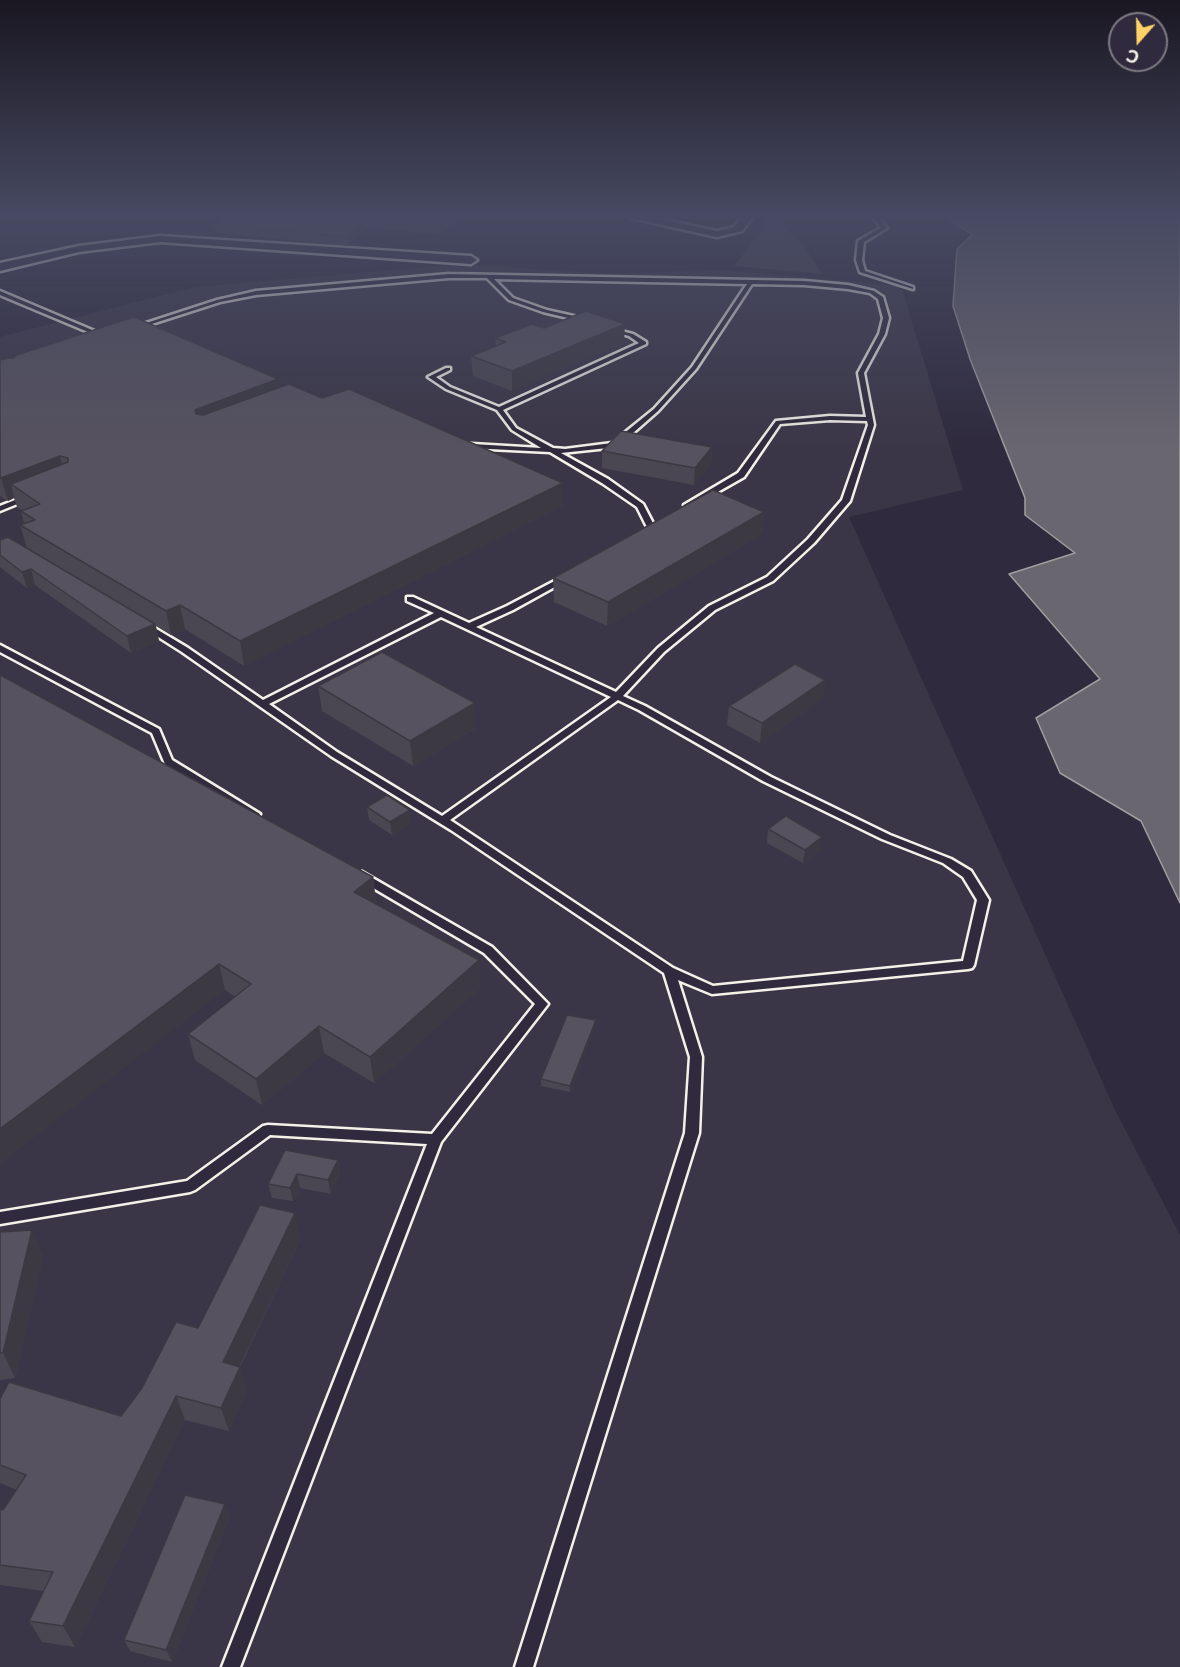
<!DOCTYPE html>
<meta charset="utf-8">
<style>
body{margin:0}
#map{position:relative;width:1180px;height:1667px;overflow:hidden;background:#2f2a3d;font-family:"Playpen Sans",sans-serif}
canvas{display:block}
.north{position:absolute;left:1108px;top:12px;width:60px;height:60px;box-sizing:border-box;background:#2f2a3d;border:2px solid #7e7a81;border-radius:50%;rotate:200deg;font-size:16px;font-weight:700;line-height:24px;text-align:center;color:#f4f1e8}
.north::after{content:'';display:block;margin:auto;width:21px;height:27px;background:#ffd166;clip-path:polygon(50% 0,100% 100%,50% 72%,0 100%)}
</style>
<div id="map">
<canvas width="1180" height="1667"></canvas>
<div class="north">С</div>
</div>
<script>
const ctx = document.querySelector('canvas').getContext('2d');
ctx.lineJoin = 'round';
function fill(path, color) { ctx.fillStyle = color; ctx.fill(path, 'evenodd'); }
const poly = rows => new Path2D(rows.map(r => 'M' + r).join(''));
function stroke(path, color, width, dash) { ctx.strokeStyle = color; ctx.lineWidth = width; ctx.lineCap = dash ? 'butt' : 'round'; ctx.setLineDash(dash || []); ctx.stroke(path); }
const built = poly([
 [462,264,607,274,724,270,901,286,963,490,849,517,1115,1110,1180,1235,1180,1667,0,1667,0,337,195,287]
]);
const green = poly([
 [764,218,776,218,803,245,822,274,734,266,763,228]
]);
const water = poly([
 [949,218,1180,218,1180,903,1141,821,1060,773,1036,718,1100,679,1009,574,1075,553,1025,515,1025,498,970,359,953,306,957,249,972,235,949,218]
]);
const lane = poly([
 [874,218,879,218,887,228,864,242,862,260,865,271,913,287,913,289,860,272,856,260,858,241,881,228,874,218],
 [449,274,804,281,848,285,874,291,883,297,889,318,885,334,864,373,874,425,850,501,814,543,773,581,715,610,664,652,623,696,645,706,771,777,890,835,951,859,971,871,989,900,974,965,972,968,968,969,712,994,678,980,702,1057,699,1133,533,1667,515,1667,685,1133,690,1057,664,973,451,830,331,756,182,652,141,626,142,624,148,624,188,648,263,700,434,613,407,601,407,597,413,597,469,623,507,606,566,575,570,577,569,579,513,610,476,627,616,692,658,648,709,606,767,577,808,539,842,500,868,425,867,421,830,420,780,424,744,477,691,507,684,505,738,473,776,421,830,416,866,417,858,373,879,334,883,318,878,299,870,293,848,289,804,285,752,284,696,369,658,411,617,447,561,453,608,479,643,504,656,529,652,531,648,529,637,507,602,483,550,452,469,448,469,444,472,444,541,448,512,430,497,410,446,389,428,377,446,368,450,368,450,370,436,377,450,387,499,407,639,343,629,336,609,330,609,328,633,334,646,342,646,344,503,410,516,428,553,448,565,449,612,443,654,409,692,367,747,284,494,279,513,298,547,310,587,319,587,321,585,322,543,312,509,300,487,278,449,278,256,295,220,302,136,329,131,328,217,300,256,291,449,274],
 [441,617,611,697,442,816,337,752,269,704,441,617],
 [618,700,639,710,763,781,882,839,943,863,963,877,977,900,963,961,713,986,673,968,450,820,618,700],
 [0,291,104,335,105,336,100,337,0,295,0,291],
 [25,496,32,498,0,511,0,506,25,496],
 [0,645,159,729,172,760,260,814,259,816,251,816,165,764,152,733,0,652,0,645],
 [362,872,492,947,548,1004,441,1142,240,1667,222,1667,427,1144,270,1135,195,1190,190,1192,0,1224,0,1212,187,1181,263,1126,268,1125,432,1134,535,1004,484,953,358,879,357,876,362,872]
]);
const street = poly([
 [631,218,655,218,717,231,734,227,741,218,752,218,742,231,717,237,631,218],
 [160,236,471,256,477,260,471,264,160,242,79,252,0,271,0,263,79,246,160,236]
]);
const wall = poly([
 [221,218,458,218,439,235,367,227,349,246,216,233,214,224],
 [544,328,624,343,512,391,473,376,471,356,496,346,495,338],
 [0,360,278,379,279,388,322,398,563,483,563,505,244,666,185,629,171,635,156,626,159,641,131,653,35,585,27,588,0,567,0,540,27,548,20,525,24,523,21,511,22,510,17,507,14,498,8,501,0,496],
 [712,447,711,464,694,485,602,468,602,451],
 [764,512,762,534,607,626,554,602,553,578],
 [0,675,373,877,376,903,375,904,481,987,374,1083,324,1053,262,1105,195,1060,188,1034,235,997,225,990],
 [825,680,822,699,760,743,727,725,729,706],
 [318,686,476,728,413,766,322,711],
 [367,807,411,823,392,835,369,820],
 [768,829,820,850,803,863,767,843],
 [596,1020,595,1027,570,1092,541,1086,541,1079],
 [338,1160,340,1174,331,1194,300,1188,293,1201,272,1198,268,1184],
 [32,1230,43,1256,15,1378,0,1380,0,1232],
 [301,1238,240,1367,247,1391,229,1431,185,1420,75,1647,42,1642,29,1621,43,1591,0,1585,0,1509,3,1510,17,1490,0,1483,0,1399,121,1416,198,1328],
 [225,1504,230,1516,172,1662,130,1651,124,1640]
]);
const shadedWall = poly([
 [366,218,367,227,349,246,349,237],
 [447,218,458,218,439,235,438,226],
 [625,324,624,343,512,391,512,371],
 [278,379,281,400,199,431,195,410],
 [712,447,711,464,694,485,695,468],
 [60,456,65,478,11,484,14,498,8,501,1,478],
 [563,483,563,505,244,666,240,641],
 [764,512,762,534,607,626,608,602],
 [31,569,35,585,27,588,22,572],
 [180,605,185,629,171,635,166,611],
 [155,624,159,641,131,653,127,636],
 [825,680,822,699,760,743,762,723],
 [475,703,476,728,413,766,410,741],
 [410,810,411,823,392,835,390,822],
 [822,837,820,850,803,863,805,850],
 [373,877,376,903,357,918,354,892],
 [479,960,481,987,374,1083,370,1057],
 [219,964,225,990,0,1164,0,1129],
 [596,1020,595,1027,570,1092,570,1086],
 [319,1026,324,1053,262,1105,256,1079],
 [338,1160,340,1174,331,1194,328,1180],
 [297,1174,300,1188,293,1201,290,1188],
 [295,1213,301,1238,230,1386,223,1362],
 [32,1230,43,1256,15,1378,3,1353],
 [240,1367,247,1391,229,1431,221,1408],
 [176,1396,185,1420,75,1647,63,1626],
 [225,1504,230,1516,172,1662,166,1650]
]);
const building = poly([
 [222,218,366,218,349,237,214,224,222,218],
 [368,218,447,218,438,226,368,218],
 [586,311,625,324,512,371,471,356,506,342,495,338,532,324,544,328,586,311],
 [134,317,278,379,195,410,196,414,203,415,289,384,322,398,349,389,563,483,240,641,180,605,166,611,20,525,35,520,21,511,40,504,11,484,68,462,68,458,60,456,1,478,0,478,0,360,9,358,14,358,17,355,134,317],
 [621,431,712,447,695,468,602,451,621,431],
 [713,490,764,512,608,602,553,578,713,490],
 [8,537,155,624,127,636,31,569,22,572,0,555,0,540,8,537],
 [382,652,475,703,410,741,318,686,382,652],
 [795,664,825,680,762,723,729,706,795,664],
 [0,675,373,877,354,892,479,960,370,1057,319,1026,256,1079,188,1034,251,984,219,964,0,1129,0,675],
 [387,795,410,810,390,822,367,807,387,795],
 [786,816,822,837,805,850,768,829,786,816],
 [567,1015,596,1020,570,1086,541,1079,567,1015],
 [285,1150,338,1160,328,1180,297,1174,290,1188,268,1184,285,1150],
 [260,1205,295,1213,223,1362,240,1367,221,1408,176,1396,63,1626,29,1621,53,1572,0,1565,0,1509,3,1510,26,1475,0,1465,0,1399,9,1382,121,1416,142,1388,176,1322,198,1328,260,1205],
 [32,1230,3,1353,0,1353,0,1232,32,1230],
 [185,1495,225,1504,166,1650,124,1640,185,1495]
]);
fill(built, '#3b3647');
fill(green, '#454050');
fill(water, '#6a6670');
stroke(water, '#a19ea0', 1.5);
stroke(lane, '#f4f1e8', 5);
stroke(street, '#f4f1e8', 5);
fill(lane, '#2f2a3d');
fill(street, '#2f2a3d');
fill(wall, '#4a4752');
fill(shadedWall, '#3c3942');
fill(building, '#56525f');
stroke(building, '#3c3942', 1.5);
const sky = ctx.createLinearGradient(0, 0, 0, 452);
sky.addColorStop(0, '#1a1722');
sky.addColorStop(0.48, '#474a62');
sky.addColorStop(1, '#474a6200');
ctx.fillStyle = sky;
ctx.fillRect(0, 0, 1180, 452);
</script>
